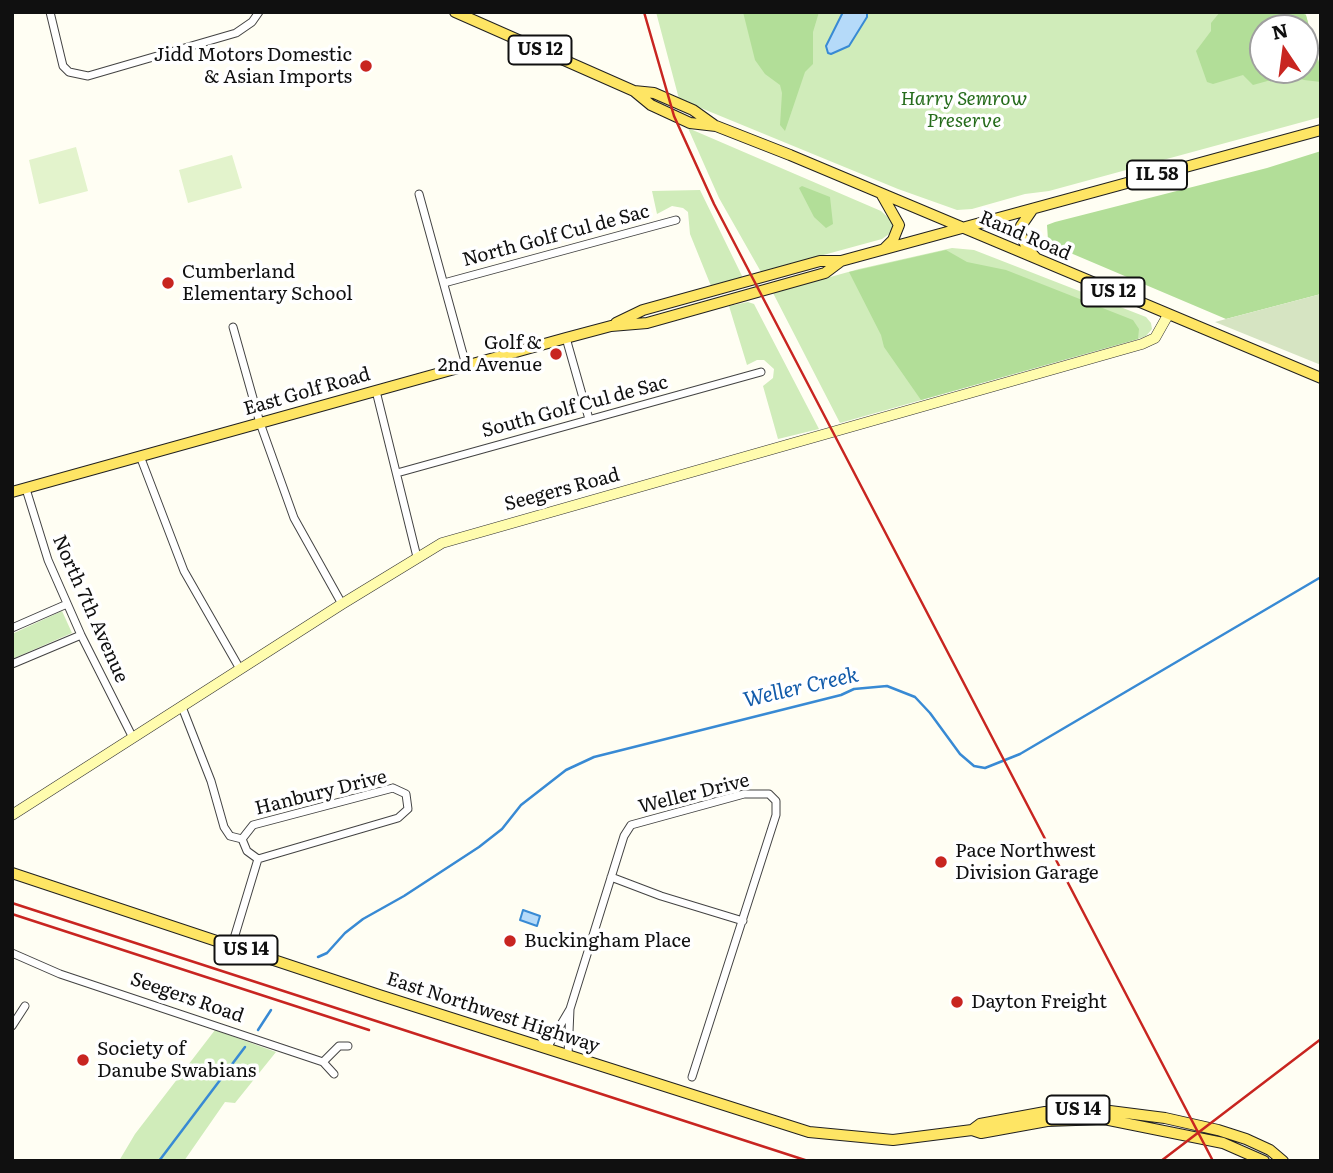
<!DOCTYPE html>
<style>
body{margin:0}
#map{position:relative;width:1333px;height:1173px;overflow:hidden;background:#fffef3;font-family:Literata,serif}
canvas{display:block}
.frame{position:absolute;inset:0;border:14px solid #101010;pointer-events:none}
.north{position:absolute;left:1249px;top:14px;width:70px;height:70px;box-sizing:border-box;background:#fff;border:2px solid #9f9f9f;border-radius:50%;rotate:347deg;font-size:19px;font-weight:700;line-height:28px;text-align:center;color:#101010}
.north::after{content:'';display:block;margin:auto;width:24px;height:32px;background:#c82520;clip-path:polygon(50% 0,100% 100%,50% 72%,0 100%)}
</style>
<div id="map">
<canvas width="1333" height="1173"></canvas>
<div class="frame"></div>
<div class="north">N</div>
</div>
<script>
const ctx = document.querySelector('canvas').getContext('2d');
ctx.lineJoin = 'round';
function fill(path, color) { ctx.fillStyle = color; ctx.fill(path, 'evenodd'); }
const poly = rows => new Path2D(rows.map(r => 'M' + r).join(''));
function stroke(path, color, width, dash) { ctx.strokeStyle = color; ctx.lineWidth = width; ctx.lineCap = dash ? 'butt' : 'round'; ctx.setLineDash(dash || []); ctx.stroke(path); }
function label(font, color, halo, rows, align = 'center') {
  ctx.font = font + ' Literata,serif'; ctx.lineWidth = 7; ctx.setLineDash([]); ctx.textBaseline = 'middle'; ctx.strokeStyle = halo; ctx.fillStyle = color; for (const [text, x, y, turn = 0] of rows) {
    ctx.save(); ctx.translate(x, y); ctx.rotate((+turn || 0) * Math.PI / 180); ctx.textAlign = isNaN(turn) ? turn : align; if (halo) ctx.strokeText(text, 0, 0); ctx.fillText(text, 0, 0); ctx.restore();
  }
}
const green = poly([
 [656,12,1305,12,1321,70,1321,117,1049,191,1025,194,972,209,957,210,898,189,679,99],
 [1263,28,1305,28,1305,70,1263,70],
 [688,128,881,211,894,223,892,232,882,239,761,272,719,198],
 [700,190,743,278,711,286,690,234,688,212,683,208,672,206,657,214,652,191],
 [952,248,974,250,1146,317,1151,323,1152,329,1146,336,1138,339,840,423,773,293,859,269],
 [748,302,754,304,819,429,778,439,763,386,773,378,774,369,764,360,757,360,747,365,729,306],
 [62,611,72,633,12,659,12,634],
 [215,1030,276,1052,235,1103,225,1102,184,1161,119,1161,135,1134]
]);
const forest = poly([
 [743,12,819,12,813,32,813,64,805,72,785,131,780,125,782,93,780,85,765,74,755,60],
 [1220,12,1298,12,1306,15,1321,70,1321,82,1304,80,1289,75,1253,85,1243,75,1213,84,1207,82,1196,51,1211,31,1211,23],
 [1263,28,1305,28,1305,70,1263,70],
 [1321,151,1321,294,1226,319,1054,246,1048,240,1047,225,1055,222,1267,168],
 [802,186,830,197,833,224,826,228,814,217,799,188],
 [946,250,967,262,1006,270,1133,320,1139,329,1138,339,921,400,884,347,881,335,849,272]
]);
const cemetery = poly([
 [1321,294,1321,365,1215,322,1226,319]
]);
const pitch = poly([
 [76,147,88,191,39,204,29,160],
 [232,155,242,188,188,203,179,170]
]);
const water = poly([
 [843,12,867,12,867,17,849,46,831,54,828,53,826,46,843,12],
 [523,910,540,916,537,926,520,920,523,910]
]);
const stream = poly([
 [318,957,327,953,345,933,363,919,404,896,479,847,502,829,521,805,566,770,594,757,841,695,854,689,887,686,915,697,930,713,960,754,974,766,985,768,1020,754,1321,577],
 [258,1030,271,1010],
 [159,1161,245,1047]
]);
const street = poly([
 [50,12,63,66,69,72,88,76,236,33,252,22,259,12],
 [419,194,466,365],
 [444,283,676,220],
 [233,327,260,423,294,518,342,604],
 [566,338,589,419],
 [376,391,417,557],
 [140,456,184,571,240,669],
 [397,473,761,372],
 [26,489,48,560,81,635,133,738],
 [12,628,67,604],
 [12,664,81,635],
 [182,707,211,781,224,827,230,836,242,839],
 [393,788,406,794,408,809,398,818,258,859,247,851,242,839,253,825,393,788],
 [611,877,661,896,743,921],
 [232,945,258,859],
 [12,953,60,974,323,1062,334,1074],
 [12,1026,25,1006],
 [547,1048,570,1009],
 [568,1055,570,1009,624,836,631,825,744,794,769,794,776,801,776,815,692,1077],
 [323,1062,339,1046,348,1046]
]);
const secondary = poly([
 [12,815,342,604,442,543,1142,344,1155,338,1168,315]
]);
const primary = poly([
 [455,12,634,91,651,105,690,123,716,126,790,155,1321,378],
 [634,91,654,93,693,110,714,125],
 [882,195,899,225,893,240,884,249],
 [1032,210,1021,226,1020,233,1027,248,1036,258],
 [616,323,643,310,820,261,841,261,1321,130],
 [12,492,566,338,611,326,647,323,825,273,841,261],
 [12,873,379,995,809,1132,893,1140,972,1130,981,1133,1047,1121,1104,1119,1223,1143,1264,1161],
 [972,1130,980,1124,1045,1112,1102,1110,1165,1118,1218,1130,1246,1139,1270,1150,1283,1161]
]);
const rail = poly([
 [644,12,674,116,714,204,1213,1161],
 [12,903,808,1161],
 [12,914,369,1030],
 [1161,1161,1321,1039]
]);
const markers = [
 [366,66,7,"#c82520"],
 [168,283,7,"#c82520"],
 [556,354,7,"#c82520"],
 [941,862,7,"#c82520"],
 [510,941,7,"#c82520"],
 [957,1002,7,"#c82520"],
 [83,1060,7,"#c82520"]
];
const shields = [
 [540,50,63],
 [1157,175,60],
 [1113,292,63],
 [246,950,63],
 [1078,1110,63]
];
const shieldNames = [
 ["US 12",540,50],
 ["IL 58",1157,175],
 ["US 12",1113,292],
 ["US 14",246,950],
 ["US 14",1078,1110]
];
const poiNames = [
 ["Jidd Motors Domestic",352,55,"right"],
 ["& Asian Imports",352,77,"right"],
 ["Cumberland",182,272],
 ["Elementary School",182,294],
 ["Golf &",542,343,"right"],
 ["2nd Avenue",542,365,"right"],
 ["Pace Northwest",955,851],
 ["Division Garage",955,873],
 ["Buckingham Place",524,941],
 ["Dayton Freight",971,1002],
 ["Society of",97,1049],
 ["Danube Swabians",97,1071]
];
const parkNames = [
 ["Harry Semrow",964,99],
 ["Preserve",964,121]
];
const streetNames = [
 ["North Golf Cul de Sac",556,236,-15],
 ["Rand Road",1025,236,23],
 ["East Golf Road",307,392,-16],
 ["South Golf Cul de Sac",575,407,-15],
 ["Seegers Road",562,490,-15],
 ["North 7th Avenue",90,609,66],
 ["Hanbury Drive",321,793,-14],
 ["Weller Drive",694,794,-14],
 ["Seegers Road",187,998,19],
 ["East Northwest Highway",493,1013,18]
];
const waterNames = [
 ["Weller Creek",801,688,-13]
];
fill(green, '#d0ecba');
fill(forest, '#b2de98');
fill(cemetery, '#d6e4c2');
fill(pitch, '#e3f3cc');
fill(water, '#b5daf9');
stroke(water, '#388ad4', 2);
stroke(stream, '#388ad4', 2.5);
stroke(street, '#434343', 9);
stroke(secondary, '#323232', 11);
stroke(primary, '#212121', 12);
stroke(street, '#fff', 7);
stroke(secondary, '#fffcae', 10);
stroke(primary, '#fee564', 10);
stroke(rail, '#c82520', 2.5);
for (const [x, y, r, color] of markers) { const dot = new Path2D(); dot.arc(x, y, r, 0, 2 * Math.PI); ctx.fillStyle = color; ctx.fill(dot); stroke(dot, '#fff', 2.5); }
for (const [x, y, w] of shields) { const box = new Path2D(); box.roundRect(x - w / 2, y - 14.5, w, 29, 5); ctx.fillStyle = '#fff'; ctx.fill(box); stroke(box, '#101010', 2); }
label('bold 18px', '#101010', null, shieldNames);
label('19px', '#101010', '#fff', poiNames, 'left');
label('italic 19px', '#266c1c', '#fff', parkNames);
label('19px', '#101010', '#fff', streetNames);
label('italic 21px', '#125baa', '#fff', waterNames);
</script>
